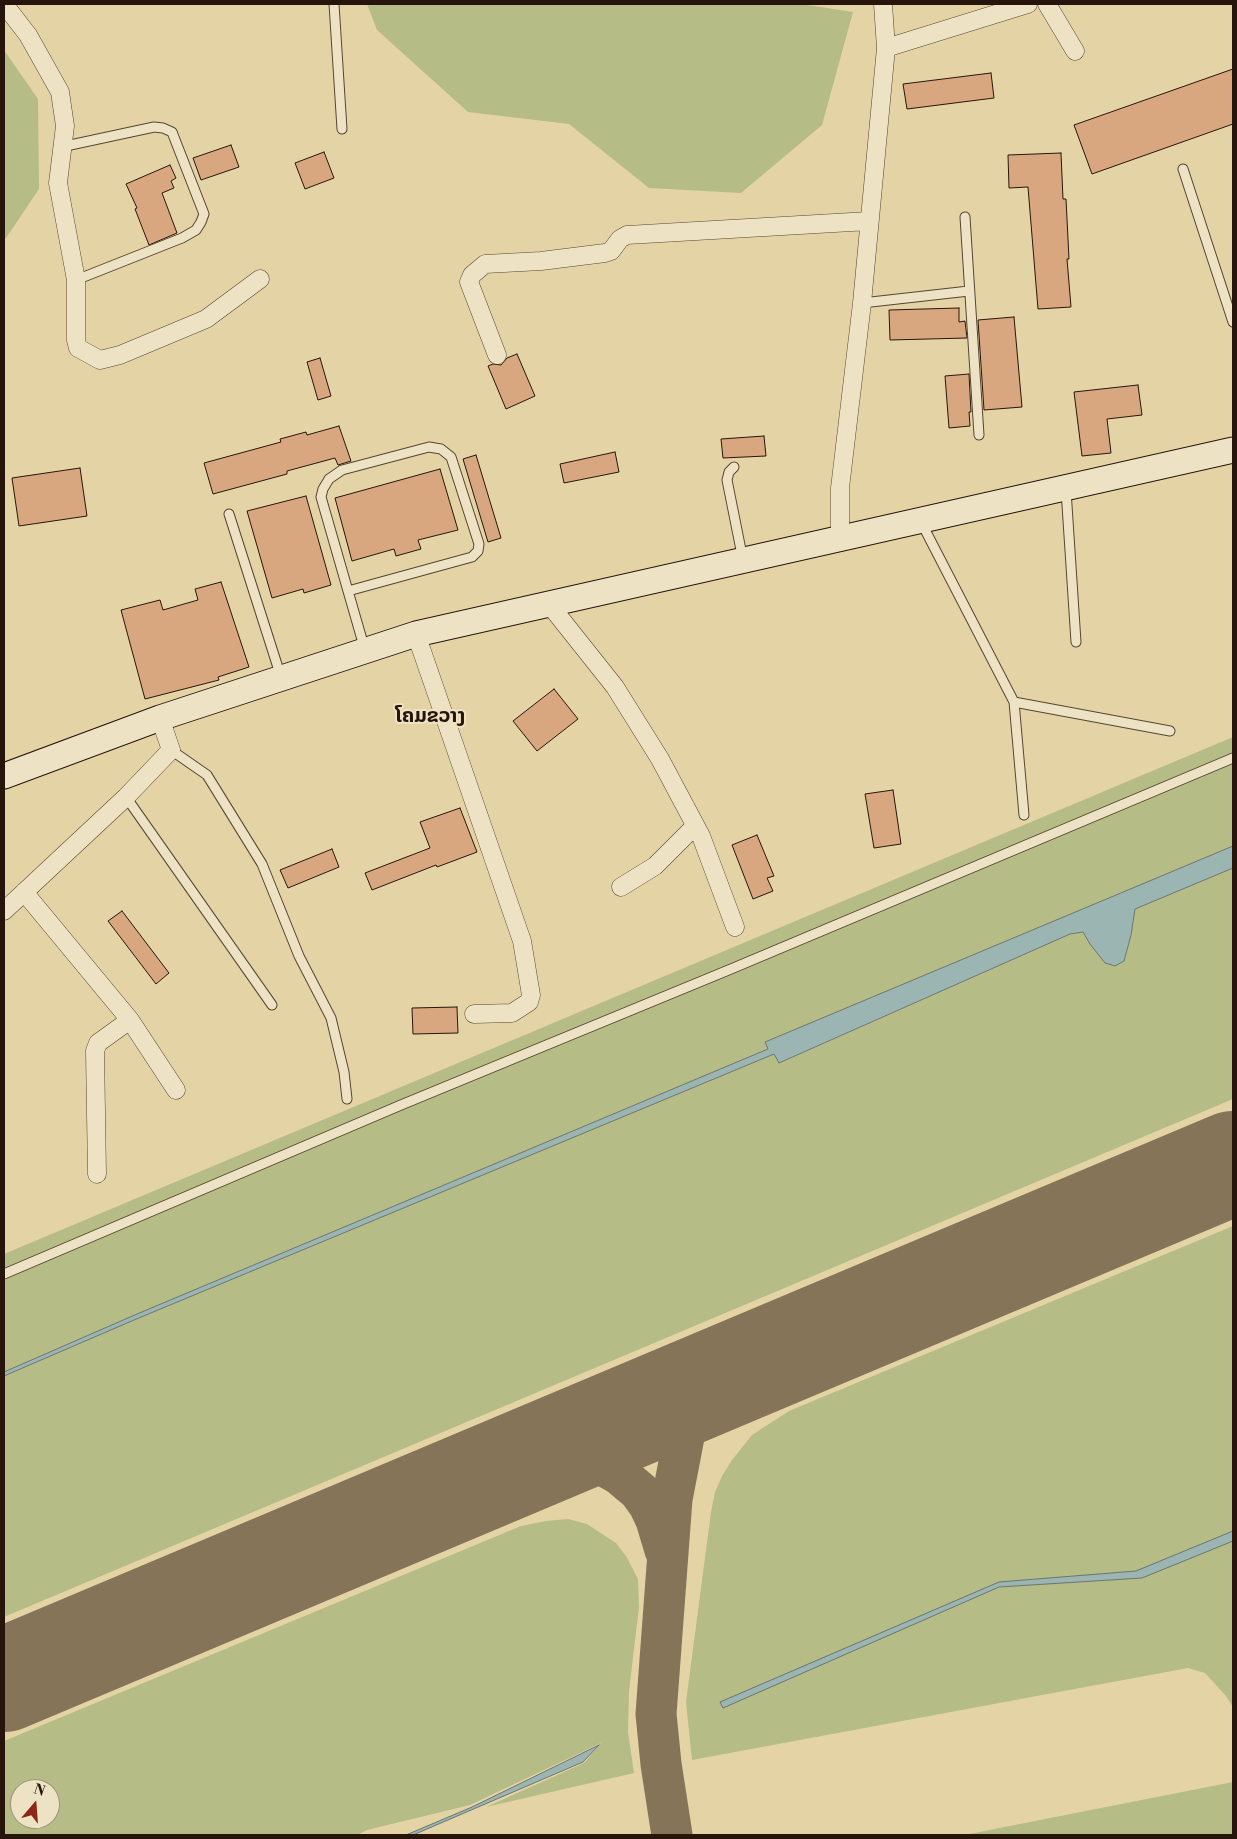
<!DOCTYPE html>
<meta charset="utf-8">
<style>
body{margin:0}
#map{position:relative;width:1237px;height:1839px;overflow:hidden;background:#e4d4a5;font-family:"Libre Bodoni",serif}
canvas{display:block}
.frame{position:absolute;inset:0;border:5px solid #27150c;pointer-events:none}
.north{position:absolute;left:10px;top:1779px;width:50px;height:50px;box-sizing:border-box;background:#ede3c4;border:1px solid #9e917a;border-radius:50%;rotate:18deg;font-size:14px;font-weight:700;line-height:20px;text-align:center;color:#27150c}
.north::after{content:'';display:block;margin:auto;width:18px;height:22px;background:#8f2418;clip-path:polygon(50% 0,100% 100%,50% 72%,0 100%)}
</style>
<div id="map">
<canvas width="1237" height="1839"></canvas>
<div class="frame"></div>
<div class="north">N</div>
</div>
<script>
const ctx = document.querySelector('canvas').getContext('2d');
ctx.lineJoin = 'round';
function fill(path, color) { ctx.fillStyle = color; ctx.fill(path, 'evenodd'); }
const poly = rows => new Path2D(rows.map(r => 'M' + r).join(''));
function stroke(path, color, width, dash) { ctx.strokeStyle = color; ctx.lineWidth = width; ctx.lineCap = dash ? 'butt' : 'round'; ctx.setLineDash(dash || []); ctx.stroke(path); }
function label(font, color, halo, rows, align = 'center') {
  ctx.font = font + ' "Libre Bodoni","Noto Sans Lao",serif'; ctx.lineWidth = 4; ctx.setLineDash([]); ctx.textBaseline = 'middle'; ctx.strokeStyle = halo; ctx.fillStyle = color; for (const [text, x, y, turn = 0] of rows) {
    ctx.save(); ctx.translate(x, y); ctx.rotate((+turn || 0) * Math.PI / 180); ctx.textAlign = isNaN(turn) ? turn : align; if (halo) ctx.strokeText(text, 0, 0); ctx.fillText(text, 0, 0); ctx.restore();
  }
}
const green = poly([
 [367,4,801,4,853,12,822,125,741,193,649,188,569,124,468,112,377,30],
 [4,50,38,99,39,189,6,238,4,239],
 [1233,737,1233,846,765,1042,768,1049,137,1314,4,1372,4,1254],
 [1233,868,1233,1099,4,1617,4,1376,134,1320,774,1054,780,1063,1070,934,1083,932,1090,944,1115,966,1124,961,1131,935,1135,909],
 [1233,1226,1233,1707,1226,1696,1205,1673,1188,1668,692,1760,686,1702,711,1512,715,1492,722,1476,732,1460,752,1435,789,1411],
 [568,1519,587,1524,616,1543,626,1556,638,1579,639,1607,629,1691,628,1732,634,1773,486,1807,584,1763,601,1743,470,1805,367,1830,357,1835,4,1835,4,1741,521,1526,546,1521],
 [20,1789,50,1789,50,1819,20,1819],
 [1233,1782,1233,1835,964,1835]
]);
const water = poly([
 [1233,846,1233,868,1135,909,1131,935,1124,961,1115,966,1105,963,1090,944,1083,932,1070,934,779,1063,774,1054,134,1320,4,1376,4,1372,137,1314,768,1049,765,1042,1233,846],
 [1233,1531,1233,1541,1142,1578,999,1587,723,1708,720,1702,999,1582,1136,1571,1233,1531],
 [599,1745,583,1762,413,1835,406,1835,472,1807,599,1745]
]);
const taxiway = poly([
 [544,1452,577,1456,597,1462,620,1475,639,1491,649,1505,656,1520,665,1550],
 [672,1835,661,1764,656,1714,672,1499,693,1390]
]);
const runway = poly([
 [4,1680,1233,1163]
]);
const building = poly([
 [1233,69,1233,124,1092,174,1074,125,1233,69],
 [991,73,994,98,907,109,903,84,991,73],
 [231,145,239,167,201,180,193,158,231,145],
 [324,152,334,178,305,189,295,163,324,152],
 [1061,153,1063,199,1066,199,1069,259,1067,259,1071,307,1038,309,1028,187,1009,188,1008,155,1061,153],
 [170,165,176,178,171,181,174,188,162,193,177,233,149,245,135,209,137,208,126,184,170,165],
 [959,308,959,322,965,321,967,338,890,340,889,310,959,308],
 [1014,317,1022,407,984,410,978,320,1014,317],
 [517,354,535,396,506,409,488,366,493,364,501,365,507,358,517,354],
 [320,358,331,396,318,400,307,362,320,358],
 [969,374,971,412,969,412,970,426,949,428,945,376,969,374],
 [1138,385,1142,415,1107,419,1111,453,1082,456,1074,392,1138,385],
 [339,426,351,461,338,465,335,458,287,471,287,474,213,494,204,463,281,442,280,439,306,432,307,435,339,426],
 [764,436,766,456,723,458,721,439,764,436],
 [615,452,619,472,564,483,560,464,615,452],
 [476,455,501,538,488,542,463,459,476,455],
 [80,468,87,516,19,526,12,478,80,468],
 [440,469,458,530,418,540,421,549,396,556,394,549,352,561,335,498,440,469],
 [306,496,331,585,304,593,303,589,272,598,247,511,306,496],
 [221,582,249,667,218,677,219,680,145,699,121,610,160,600,163,610,198,600,195,589,221,582],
 [554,689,578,719,537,751,513,721,554,689],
 [893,790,901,844,874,848,865,794,893,790],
 [460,808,477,852,437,867,436,865,372,890,365,873,430,848,420,822,460,808],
 [757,835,774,876,767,878,773,891,753,899,732,845,757,835],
 [332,849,339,867,288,888,280,870,332,849],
 [122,911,169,973,156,984,108,921,122,911],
 [457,1007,458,1033,413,1034,412,1008,457,1007]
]);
const service = poly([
 [334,4,342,129],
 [61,147,154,127,163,128,172,132,204,214,201,222,196,230,182,238,76,280],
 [1183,169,1233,322],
 [965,217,979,435],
 [862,303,969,291],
 [734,467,729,472,727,480,743,560],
 [1066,490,1076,642],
 [229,514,281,677],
 [921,522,1014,702],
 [348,591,472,557,478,551,479,544,451,457,441,449,429,447,342,470,329,479,323,489,321,497,348,591,365,650],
 [171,750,207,775,262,864,299,956,331,1018,344,1072,347,1099],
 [126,797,272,1005],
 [1024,815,1014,702,1170,731],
 [4,1274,401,1105,731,969,1233,758]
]);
const minor = poly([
 [4,4,28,35,60,92,65,126,58,183,76,280,76,340,78,348,100,360,120,355,206,319,260,279],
 [1047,4,1075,51],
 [886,48,1028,4],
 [497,355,469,282,472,275,485,264,541,261,605,253,611,251,620,239,627,235,869,221],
 [840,539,840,488,862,303,886,48,883,4],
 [549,604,615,687,660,759,701,836,735,927],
 [416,634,522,941,531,995,529,1002,512,1013,474,1014],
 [621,887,655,866,695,826],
 [24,892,130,1020,176,1090],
 [4,911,126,797,171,750,160,718],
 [97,1174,95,1051,98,1043,130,1020]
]);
const secondary = poly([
 [4,776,160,718,416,634,1233,450]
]);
const quarterNames = [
 ["ໂຄມຂວາງ",430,717]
];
fill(green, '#b5bc86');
fill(water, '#9ab5b2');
stroke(water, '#6c7570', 1);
stroke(taxiway, '#867458', 41);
stroke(runway, '#867458', 104);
fill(building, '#d8a77f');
stroke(building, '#27150c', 1);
stroke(service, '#564532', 11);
stroke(minor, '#564532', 19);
stroke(secondary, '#27150c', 27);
stroke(service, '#ede3c4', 9);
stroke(minor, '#ede3c4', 18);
stroke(secondary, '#ede3c4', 25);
label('bold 20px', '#27150c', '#ede3c4', quarterNames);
</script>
